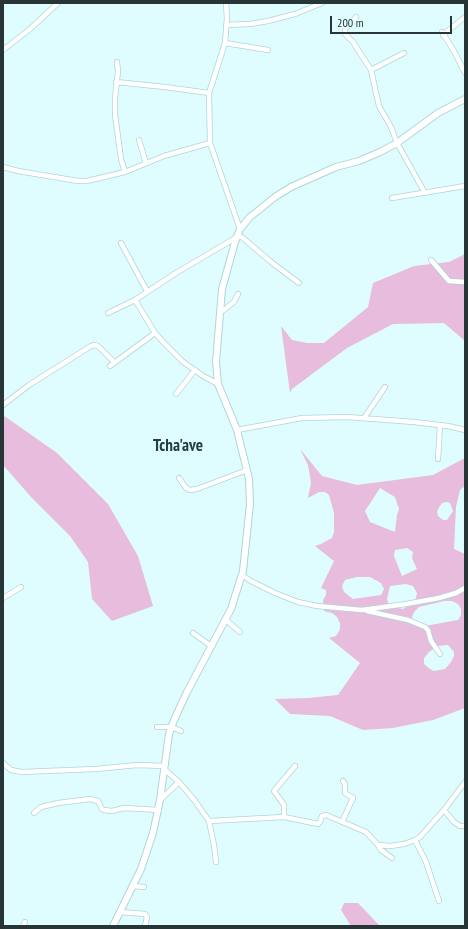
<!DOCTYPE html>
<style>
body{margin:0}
#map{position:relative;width:468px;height:929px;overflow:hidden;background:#dffdff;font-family:"PT Sans Narrow",sans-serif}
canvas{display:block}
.frame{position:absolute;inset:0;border:4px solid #273536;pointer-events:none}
.scale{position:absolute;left:330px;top:16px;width:122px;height:18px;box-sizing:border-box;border:2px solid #273536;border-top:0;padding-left:5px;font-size:12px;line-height:14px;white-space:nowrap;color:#273536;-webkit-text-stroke:3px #dffdff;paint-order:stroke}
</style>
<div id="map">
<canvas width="468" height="929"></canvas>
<div class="frame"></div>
<div class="scale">200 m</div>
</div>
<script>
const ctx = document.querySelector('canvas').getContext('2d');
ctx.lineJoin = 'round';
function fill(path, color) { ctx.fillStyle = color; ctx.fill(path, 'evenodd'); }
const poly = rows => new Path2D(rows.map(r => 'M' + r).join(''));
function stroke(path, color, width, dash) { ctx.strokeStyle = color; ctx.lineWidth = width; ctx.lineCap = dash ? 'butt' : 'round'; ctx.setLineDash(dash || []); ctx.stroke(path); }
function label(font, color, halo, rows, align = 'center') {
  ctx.font = font + ' "PT Sans Narrow",sans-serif'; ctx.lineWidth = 4; ctx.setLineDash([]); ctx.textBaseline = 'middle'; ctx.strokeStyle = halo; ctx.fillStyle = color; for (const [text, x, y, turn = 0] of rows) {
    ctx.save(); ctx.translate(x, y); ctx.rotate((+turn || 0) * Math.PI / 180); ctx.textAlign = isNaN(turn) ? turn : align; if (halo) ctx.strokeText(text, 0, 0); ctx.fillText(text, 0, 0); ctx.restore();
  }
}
const green = poly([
 [465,254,465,341,444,323,393,324,347,348,292,389,290,393,281,326,292,340,307,343,324,343,368,307,373,283,414,266,449,262],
 [3,415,57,453,108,504,138,556,153,606,112,621,92,599,88,562,70,536,32,498,3,465],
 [300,449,322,476,357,485,433,475,463,459,465,459,465,486,460,490,456,507,454,549,465,554,465,708,433,720,393,728,363,730,330,716,290,714,275,699,308,698,338,695,360,663,329,638,336,636,338,633,340,629,340,623,337,617,332,613,324,611,323,600,326,595,326,590,321,588,334,561,315,546,321,544,332,538,334,532,334,513,329,495,325,492,319,492,308,498,307,502,311,483,308,465],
 [380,488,395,497,399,509,397,515,395,532,370,522,365,511],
 [447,502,450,503,453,511,447,520,443,520,438,516,437,512,438,509,442,503],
 [407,548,413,552,412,558,417,569,402,576,394,556,395,550],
 [357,577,370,577,381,583,384,589,381,595,353,599,344,592,342,586,345,580],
 [406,584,413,586,417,593,415,602,403,609,389,606,387,599,390,586],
 [444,601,452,601,458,604,461,609,461,615,458,620,419,627,414,623,412,617,414,612,419,607],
 [446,645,448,645,454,652,454,656,451,662,445,669,434,671,430,669,424,664,424,658,429,652,438,646],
 [344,903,358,903,380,926,351,926,341,910]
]);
const minor = poly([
 [226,3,227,18,225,43,209,93,210,143,240,229],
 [356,17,345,29,345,34,353,42,371,70,379,106,391,127,397,143,425,193],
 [226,25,250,24,268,21,295,14,322,3],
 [442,32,454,51,465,73],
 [443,35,465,17],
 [225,43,268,50],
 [3,50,30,29,58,3],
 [117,62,118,71,115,98,115,115,121,159,125,172],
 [371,70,404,53],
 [116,82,165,87,209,93],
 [139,140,146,163],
 [3,167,18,171,78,181,87,181,125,172,164,156,210,143],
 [392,198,465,186],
 [121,243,147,291],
 [431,260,449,281,465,282],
 [135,300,155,333,166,345,182,361,203,376,218,384],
 [108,313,135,300,176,273,237,237,240,236,243,238,271,262,299,283],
 [220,313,234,302,238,294],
 [110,366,155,333],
 [176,394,195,370],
 [3,405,29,385,91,346,95,345,98,346,114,362],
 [364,418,385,387],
 [237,430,302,418,347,417,414,422,448,426,465,430],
 [438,459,440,425],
 [179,478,186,488,190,490,197,489,247,470],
 [242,575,251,581,275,593,298,602,317,606,362,610,406,604,439,598,456,593,465,588],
 [3,598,21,587],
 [367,611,408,620,425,627,428,630,431,641,440,654],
 [226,620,240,632],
 [193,633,211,646],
 [157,727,172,727,181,731],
 [3,763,11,770,22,772,96,769,137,765,165,766],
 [164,769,179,782,195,801,209,821,214,845,216,862],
 [160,800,179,782],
 [444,810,454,822,460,826,465,826],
 [34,813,41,807,58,803,90,799,98,801,102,809,104,810,112,811,124,808,159,810],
 [284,817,284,805,274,791,295,766],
 [209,821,284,817,318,824,320,822,322,816,326,815,366,832,378,845,381,850,392,858],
 [342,822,353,798,345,793,345,784,343,781],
 [415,840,426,862,439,901],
 [378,845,390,846,404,844,415,840,420,837,444,810,465,782],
 [133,886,144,887],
 [120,912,145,914,147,917,145,926],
 [23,926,25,922]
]);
const tertiary = poly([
 [113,926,141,869,153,833,160,800,169,734,174,720,187,692,231,609,243,571,250,504,249,479,237,430,218,384,216,362,222,289,235,242,240,229,250,217,275,197,291,187,336,167,359,161,380,152,397,143,438,113,465,99]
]);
const quarterNames = [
 ["Tcha'ave",178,446]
];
fill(green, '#e7bcdd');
stroke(minor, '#b0d5d7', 6);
stroke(tertiary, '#b0d5d7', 8);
stroke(minor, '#fff', 4.5);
stroke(tertiary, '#fff', 6);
label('bold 17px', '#204143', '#dffdff', quarterNames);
</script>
